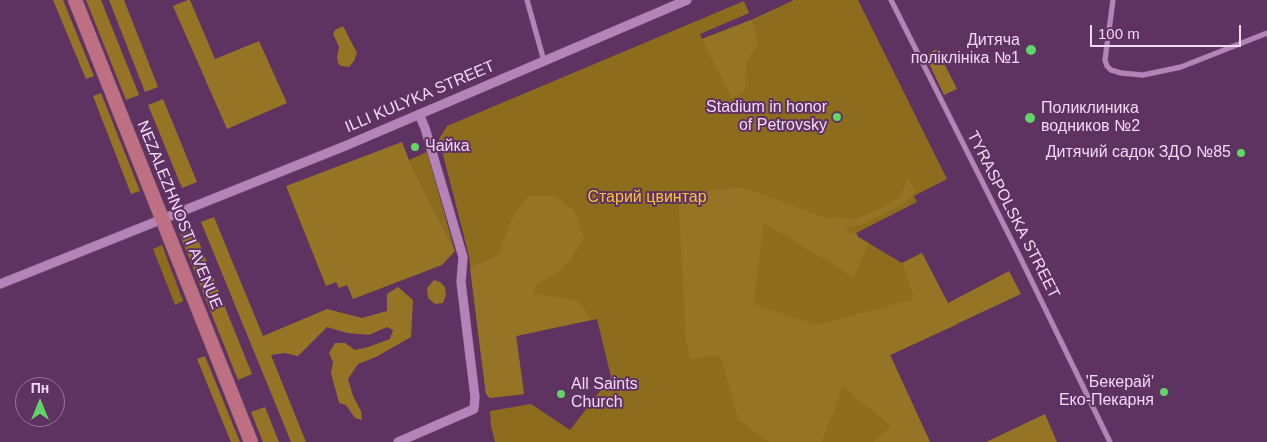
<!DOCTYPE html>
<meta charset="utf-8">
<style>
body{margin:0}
#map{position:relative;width:1267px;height:442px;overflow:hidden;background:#5e3261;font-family:Helvetica,sans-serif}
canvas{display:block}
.north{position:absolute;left:15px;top:377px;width:50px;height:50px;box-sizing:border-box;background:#5e3261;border:1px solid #9a749c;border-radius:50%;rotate:0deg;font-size:14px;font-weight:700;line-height:20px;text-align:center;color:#f3d8f4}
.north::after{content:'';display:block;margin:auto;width:18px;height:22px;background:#63d468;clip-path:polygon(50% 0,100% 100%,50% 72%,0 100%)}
.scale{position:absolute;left:1090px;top:25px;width:151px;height:22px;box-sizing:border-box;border:2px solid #f3d8f4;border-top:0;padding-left:6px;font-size:15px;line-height:18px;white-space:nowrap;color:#f3d8f4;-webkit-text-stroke:4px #5e3261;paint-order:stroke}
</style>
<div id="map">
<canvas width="1267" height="442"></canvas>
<div class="north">Пн</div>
<div class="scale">100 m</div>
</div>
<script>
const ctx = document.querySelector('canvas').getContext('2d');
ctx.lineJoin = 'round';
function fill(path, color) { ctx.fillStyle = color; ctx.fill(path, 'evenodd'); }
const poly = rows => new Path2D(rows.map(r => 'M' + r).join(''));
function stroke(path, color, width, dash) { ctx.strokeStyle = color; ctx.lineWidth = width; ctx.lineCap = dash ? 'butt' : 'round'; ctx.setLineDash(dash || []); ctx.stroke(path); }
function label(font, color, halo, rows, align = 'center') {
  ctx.font = font + ' Helvetica,sans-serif'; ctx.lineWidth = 4; ctx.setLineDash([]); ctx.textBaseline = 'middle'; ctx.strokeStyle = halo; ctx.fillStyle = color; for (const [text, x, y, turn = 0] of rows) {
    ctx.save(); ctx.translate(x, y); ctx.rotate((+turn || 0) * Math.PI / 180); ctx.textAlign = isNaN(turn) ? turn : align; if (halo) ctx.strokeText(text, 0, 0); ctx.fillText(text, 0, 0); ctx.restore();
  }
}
const green = poly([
 [794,0,858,0,947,179,914,196,917,202,856,233,858,237,902,263,922,253,958,324,890,355,930,442,495,442,491,426,490,411,531,404,570,430,611,377,597,319,516,336,524,394,490,398,486,394,469,256,439,139,447,126,744,1,749,13,700,34,702,39,751,20],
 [427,152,455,251,409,160],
 [162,245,183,301,175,305,153,249]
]);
const forest = poly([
 [53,0,63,0,94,76,86,79],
 [86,0,101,0,139,95,126,100],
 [109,0,124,0,158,87,145,92],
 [188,0,190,0,215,59,259,41,287,103,227,129,173,6],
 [751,20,758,43,746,64,745,91,732,98,702,39],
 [343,26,357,53,354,61,349,67,341,66,338,63,337,58,339,47,333,34,335,30],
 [937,49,957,89,944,95,925,55],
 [101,93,140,191,131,194,93,96],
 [163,99,197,182,182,188,148,105],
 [402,142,409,160,455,251,442,265,353,299,347,285,339,288,336,282,326,286,286,186],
 [908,177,915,192,905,203,862,225,843,228,851,234,856,233,858,237,869,243,854,277,764,223,753,304,816,325,914,299,902,263,922,253,948,303,1009,271,1021,294,890,355,930,442,874,442,891,426,843,387,822,442,769,442,738,419,720,355,690,359,686,342,678,195,741,187,830,219,838,217,856,219,883,207,901,196],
 [528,196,555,196,574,210,584,238,571,258,556,274,535,285,534,294,576,300,584,308,590,320,516,336,524,394,490,398,486,394,480,348,470,268,498,255,512,218],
 [214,217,263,336,327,309,362,318,387,311,387,294,398,287,413,300,411,337,376,357,358,364,348,379,353,396,361,411,362,420,355,418,346,405,339,403,331,373,333,362,329,353,335,343,345,343,355,350,368,347,390,339,393,330,387,327,369,335,347,333,327,327,298,356,285,353,271,355,306,442,291,442,201,222],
 [194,230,252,374,238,380,180,235],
 [434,280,440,282,445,287,446,295,443,303,435,304,428,298,427,288],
 [205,356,240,442,231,442,197,359],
 [265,407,279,442,263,442,251,412],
 [1045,414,1057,442,986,442]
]);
const minor = poly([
 [527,0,544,61],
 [891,0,1018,253,1110,442],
 [1113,0,1105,60,1107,66,1111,70,1121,73,1143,75,1181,67,1267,33]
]);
const tertiary = poly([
 [0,284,345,146,687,0],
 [398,442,474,409,475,397,461,282,463,257,425,128,419,114]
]);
const primary = poly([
 [75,0,251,442]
]);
const markers = [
 [1031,50,6,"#63d468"],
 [837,117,5,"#63d468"],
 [1030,118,6,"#63d468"],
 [415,147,5,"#63d468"],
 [1241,153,5,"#63d468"],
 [1164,392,5,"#63d468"],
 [561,394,5,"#63d468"]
];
const poiNames = [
 ["Дитяча",1020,41],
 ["поліклініка №1",1020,59],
 ["Stadium in honor",827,108],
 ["of Petrovsky",827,126],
 ["Поликлиника",1041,109,"left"],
 ["водников №2",1041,127,"left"],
 ["Чайка",425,147,"left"],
 ["Дитячий садок ЗДО №85",1231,153],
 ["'Бекерай'",1154,383],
 ["Еко-Пекарня",1154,401],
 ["All Saints",571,385,"left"],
 ["Church",571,403,"left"]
];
const streetNames = [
 ["ILLI KULYKA STREET",420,97,-23],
 ["NEZALEZHNOSTI AVENUE",179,215,68],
 ["TYRASPOLSKA STREET",1013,215,63]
];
const parkNames = [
 ["Старий цвинтар",647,198]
];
fill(green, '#8d6c1d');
fill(forest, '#967425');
stroke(minor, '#76517a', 6);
stroke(tertiary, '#76517a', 10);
stroke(primary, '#76517a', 15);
stroke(minor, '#b483b8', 5);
stroke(tertiary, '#b483b8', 9);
stroke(primary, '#be6f81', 14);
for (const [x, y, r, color] of markers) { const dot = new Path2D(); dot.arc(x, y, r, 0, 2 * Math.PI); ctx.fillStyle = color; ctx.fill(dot); stroke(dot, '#5e3261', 2); }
label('16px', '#f3d8f4', '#5e3261', poiNames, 'right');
label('16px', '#f3d8f4', '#5e3261', streetNames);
label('16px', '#fdc336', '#5e3261', parkNames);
</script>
